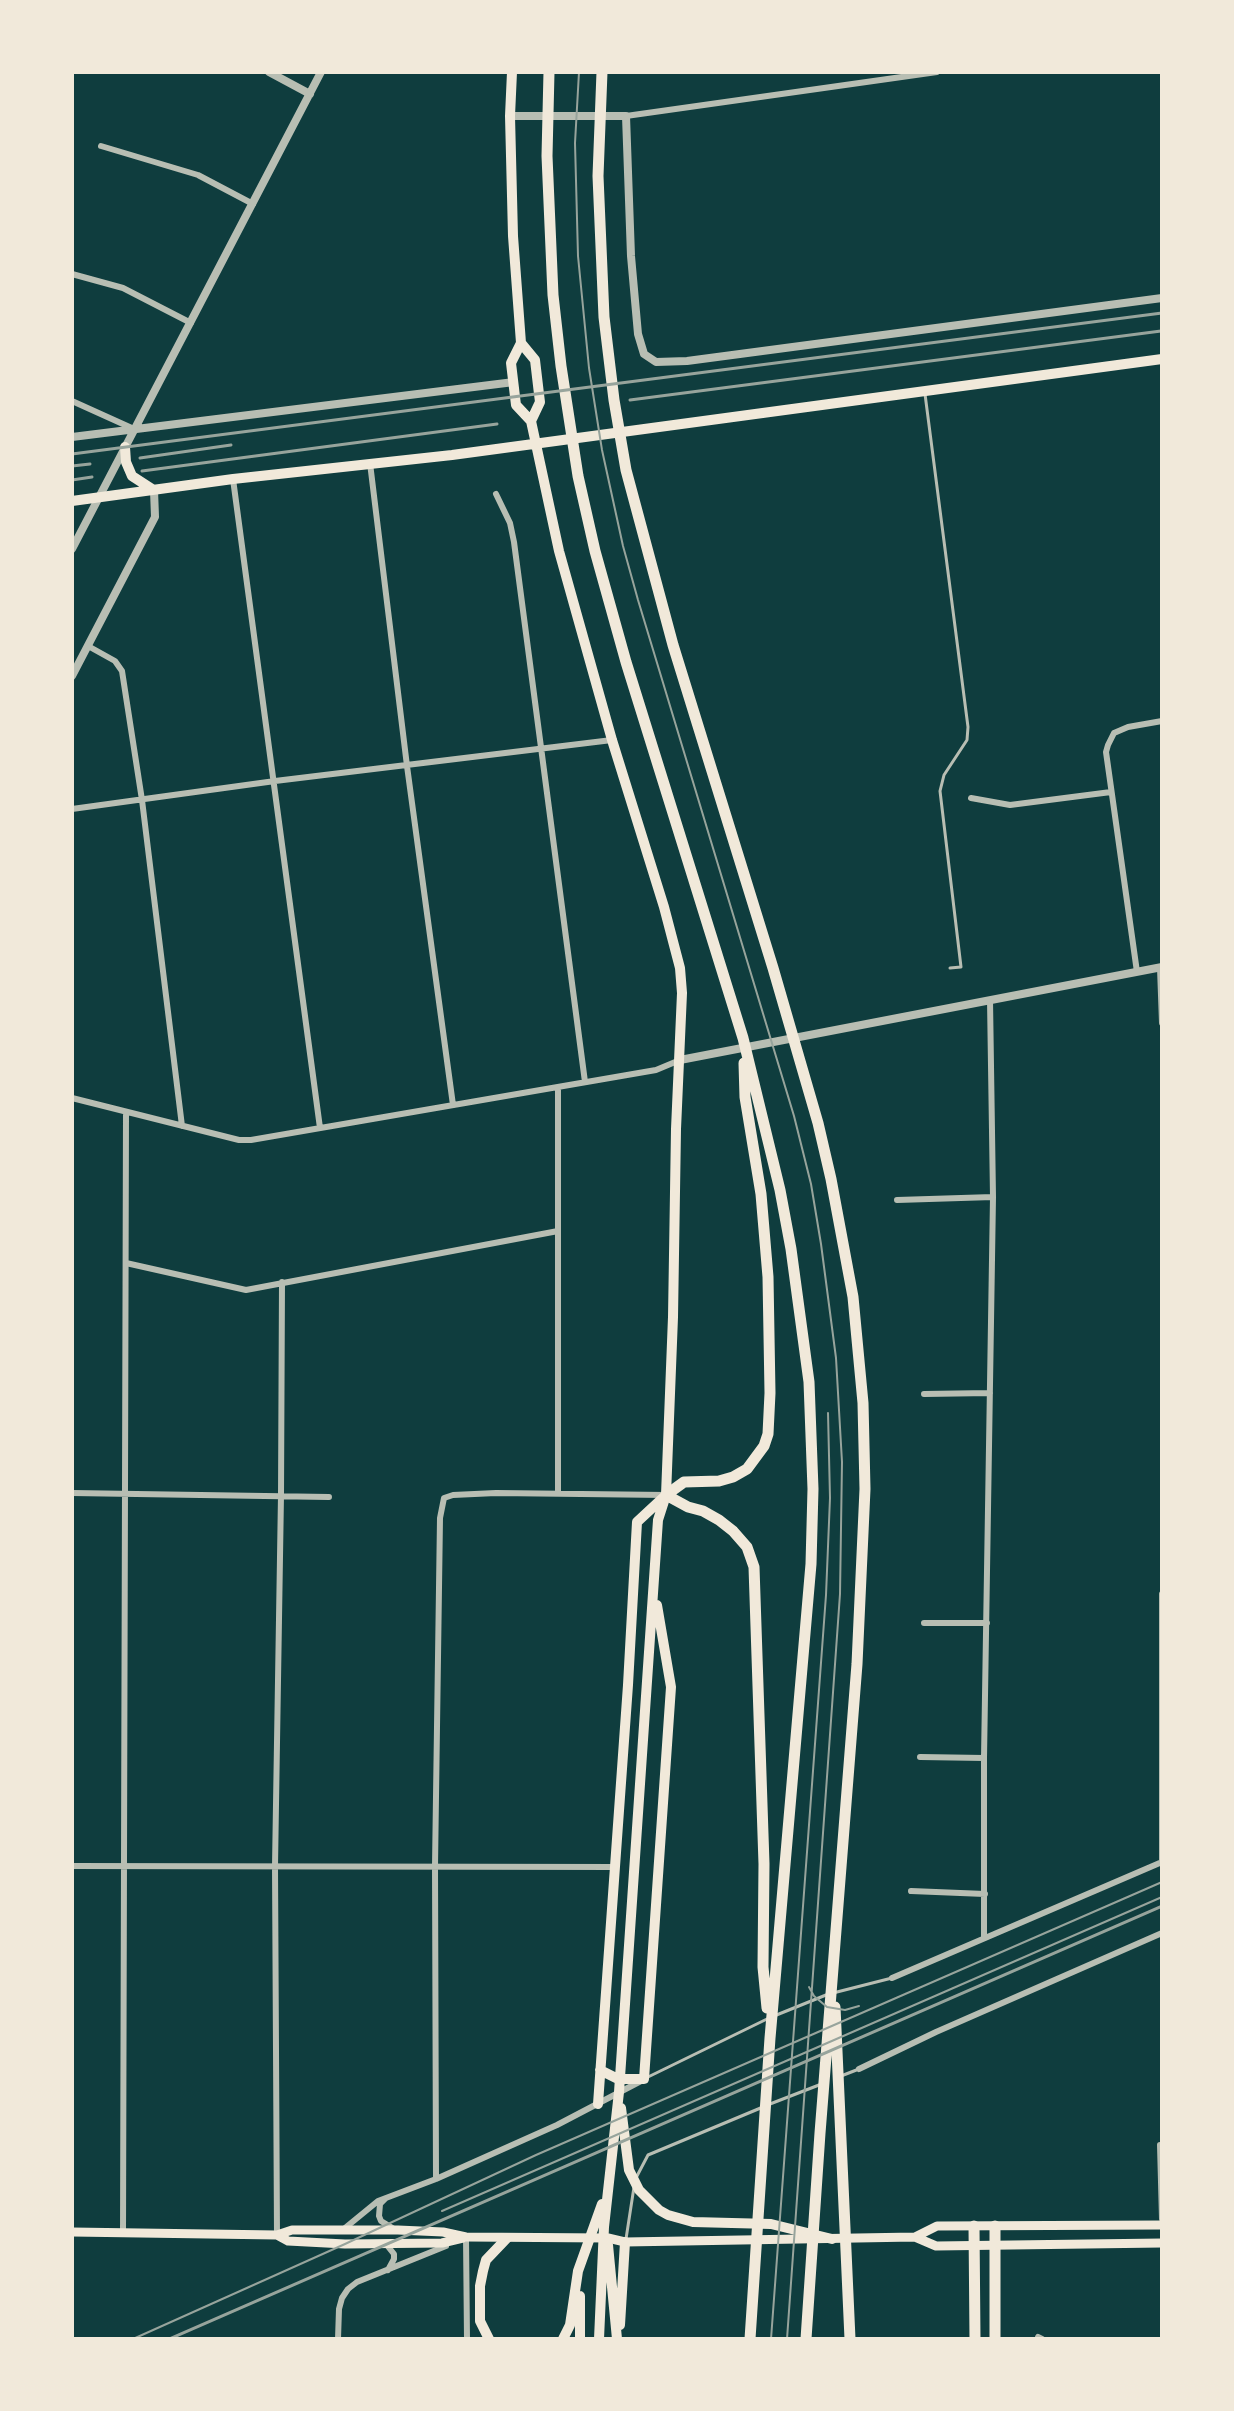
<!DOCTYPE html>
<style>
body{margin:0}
#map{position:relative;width:1234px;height:2411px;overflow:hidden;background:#0f3d3e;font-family:"Golos Text",sans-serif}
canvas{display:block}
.frame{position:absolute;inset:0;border:74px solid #f1e9da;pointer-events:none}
</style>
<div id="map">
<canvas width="1234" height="2411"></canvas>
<div class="frame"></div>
</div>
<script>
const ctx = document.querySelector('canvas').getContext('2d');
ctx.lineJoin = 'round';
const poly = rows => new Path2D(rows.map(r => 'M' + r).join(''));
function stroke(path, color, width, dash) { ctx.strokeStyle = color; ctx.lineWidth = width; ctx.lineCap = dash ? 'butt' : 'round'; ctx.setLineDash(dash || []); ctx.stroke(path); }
const service = poly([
 [925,394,968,727,967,740,944,775,940,791,961,967,950,968],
 [833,1993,892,1978],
 [774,2016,826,1995],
 [841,2076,859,2069],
 [648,2077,767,2019],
 [770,2104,819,2085],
 [637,2176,648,2155,763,2107],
 [626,2239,634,2187]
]);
const minor = poly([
 [626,116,937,72],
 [101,146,198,175,253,204],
 [72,274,123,288,191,323],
 [72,401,134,429],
 [370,463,407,766,453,1105],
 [233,479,320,1128],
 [496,494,510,523,514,542,585,1082],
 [88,646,115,661,122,671,142,800,182,1126],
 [971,798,1010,805,1111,792],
 [72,809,275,781,612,740],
 [1160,968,1162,1023],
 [1137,972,1106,752,1108,745,1114,733,1128,727,1162,721],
 [558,1087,558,1493],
 [72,1098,239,1140,251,1140,656,1070,680,1060],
 [897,1200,993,1197],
 [126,1263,246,1290,558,1231],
 [924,1394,990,1393],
 [72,1493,329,1497],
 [924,1623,987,1623],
 [920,1757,984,1758],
 [72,1866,615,1867],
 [911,1891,985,1894],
 [984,1938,984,1758,993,1197,990,1000],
 [892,1978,1162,1862,1162,1594],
 [859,2069,936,2032,1162,1933],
 [1160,2145,1162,2219],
 [436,2179,435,1866,440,1518,444,1498,453,1495,496,1493,666,1495],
 [385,2199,380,2204,379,2216,381,2221,394,2229],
 [345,2228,378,2201,436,2179,557,2125,641,2081],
 [123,2232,126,1113],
 [277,2235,275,1866,281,1495,282,1282],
 [464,2238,466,2237,467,2339],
 [386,2244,394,2254,394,2259,388,2270],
 [1038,2337,1042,2339],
 [338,2339,339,2309,342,2298,348,2289,357,2282,446,2246]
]);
const tertiary = poly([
 [269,72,310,94],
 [510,116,626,116,631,256,638,334,644,354,656,362,687,361,1162,298],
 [72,437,514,382],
 [72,549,321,72],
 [72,676,155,517,154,490],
 [680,1060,1162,967]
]);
const secondary = poly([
 [72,2232,277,2235,292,2230,398,2230,443,2232,466,2237,608,2238,625,2242,915,2237,936,2246,1162,2243],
 [277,2235,288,2241,345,2244,442,2243,463,2238],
 [915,2237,937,2226,1162,2225]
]);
const primary = poly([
 [512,72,510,116,513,236,521,343,511,363,516,405,531,421,559,551,612,740,664,907,680,968,682,993,676,1129,673,1317,666,1495,658,1520,619,2092,604,2227,599,2339],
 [521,343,535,360,539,394,540,402,531,421],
 [125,447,126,462,132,476,152,489],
 [72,501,233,479,452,455,1162,359],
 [600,2070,618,2079,644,2079,671,1687,657,1605],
 [598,2104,628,1685,637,1522,665,1496],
 [621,2108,629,2170,639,2190,659,2210,668,2215,693,2222,771,2224,832,2239],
 [608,2245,617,2339],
 [580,2296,580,2339],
 [620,2325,625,2242],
 [489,2339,480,2321,480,2286,483,2271,486,2260,507,2238],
 [563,2339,570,2325,578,2271,602,2204]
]);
const motorway = poly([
 [549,72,547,156,553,295,561,366,578,476,595,551,626,662,743,1038,780,1190,791,1249,809,1382,813,1489,811,1564,770,2038,750,2339],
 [602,72,598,176,604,317,614,400,626,470,673,645,773,968,818,1123,831,1179,853,1297,863,1403,865,1489,857,1664,820,2133,806,2339],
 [744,1063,745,1097,761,1194,768,1277,770,1393,768,1434,764,1446,747,1469,733,1477,719,1481,684,1482,666,1495,688,1507,703,1511,719,1520,733,1531,747,1547,754,1567,764,1864,763,1967,767,2008],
 [835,2007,850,2339],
 [974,2226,975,2339],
 [995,2226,995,2339]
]);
const tram = poly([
 [579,72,575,143,578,256,589,368,602,450,623,546,638,600,794,1116,811,1184,821,1244,836,1358,842,1462,840,1594,787,2339],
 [809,1987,814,1996,827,2007,845,2010,859,2006],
 [442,2211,1162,1897],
 [133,2339,345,2244,536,2155,1162,1882],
 [771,2339,826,1595,830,1498,828,1413]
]);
const rail = poly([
 [630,400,1161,331],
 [72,454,1162,313],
 [140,458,231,445],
 [72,466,90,464],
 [142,471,497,424],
 [72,480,92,477],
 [169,2339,1162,1906]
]);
stroke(service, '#b8beb3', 3);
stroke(minor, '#b8beb3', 6);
stroke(tertiary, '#b8beb3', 8);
stroke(secondary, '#f1e9da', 9);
stroke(primary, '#f1e9da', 10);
stroke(motorway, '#f1e9da', 11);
stroke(tram, '#97a49c', 2);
stroke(rail, '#97a49c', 3);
</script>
